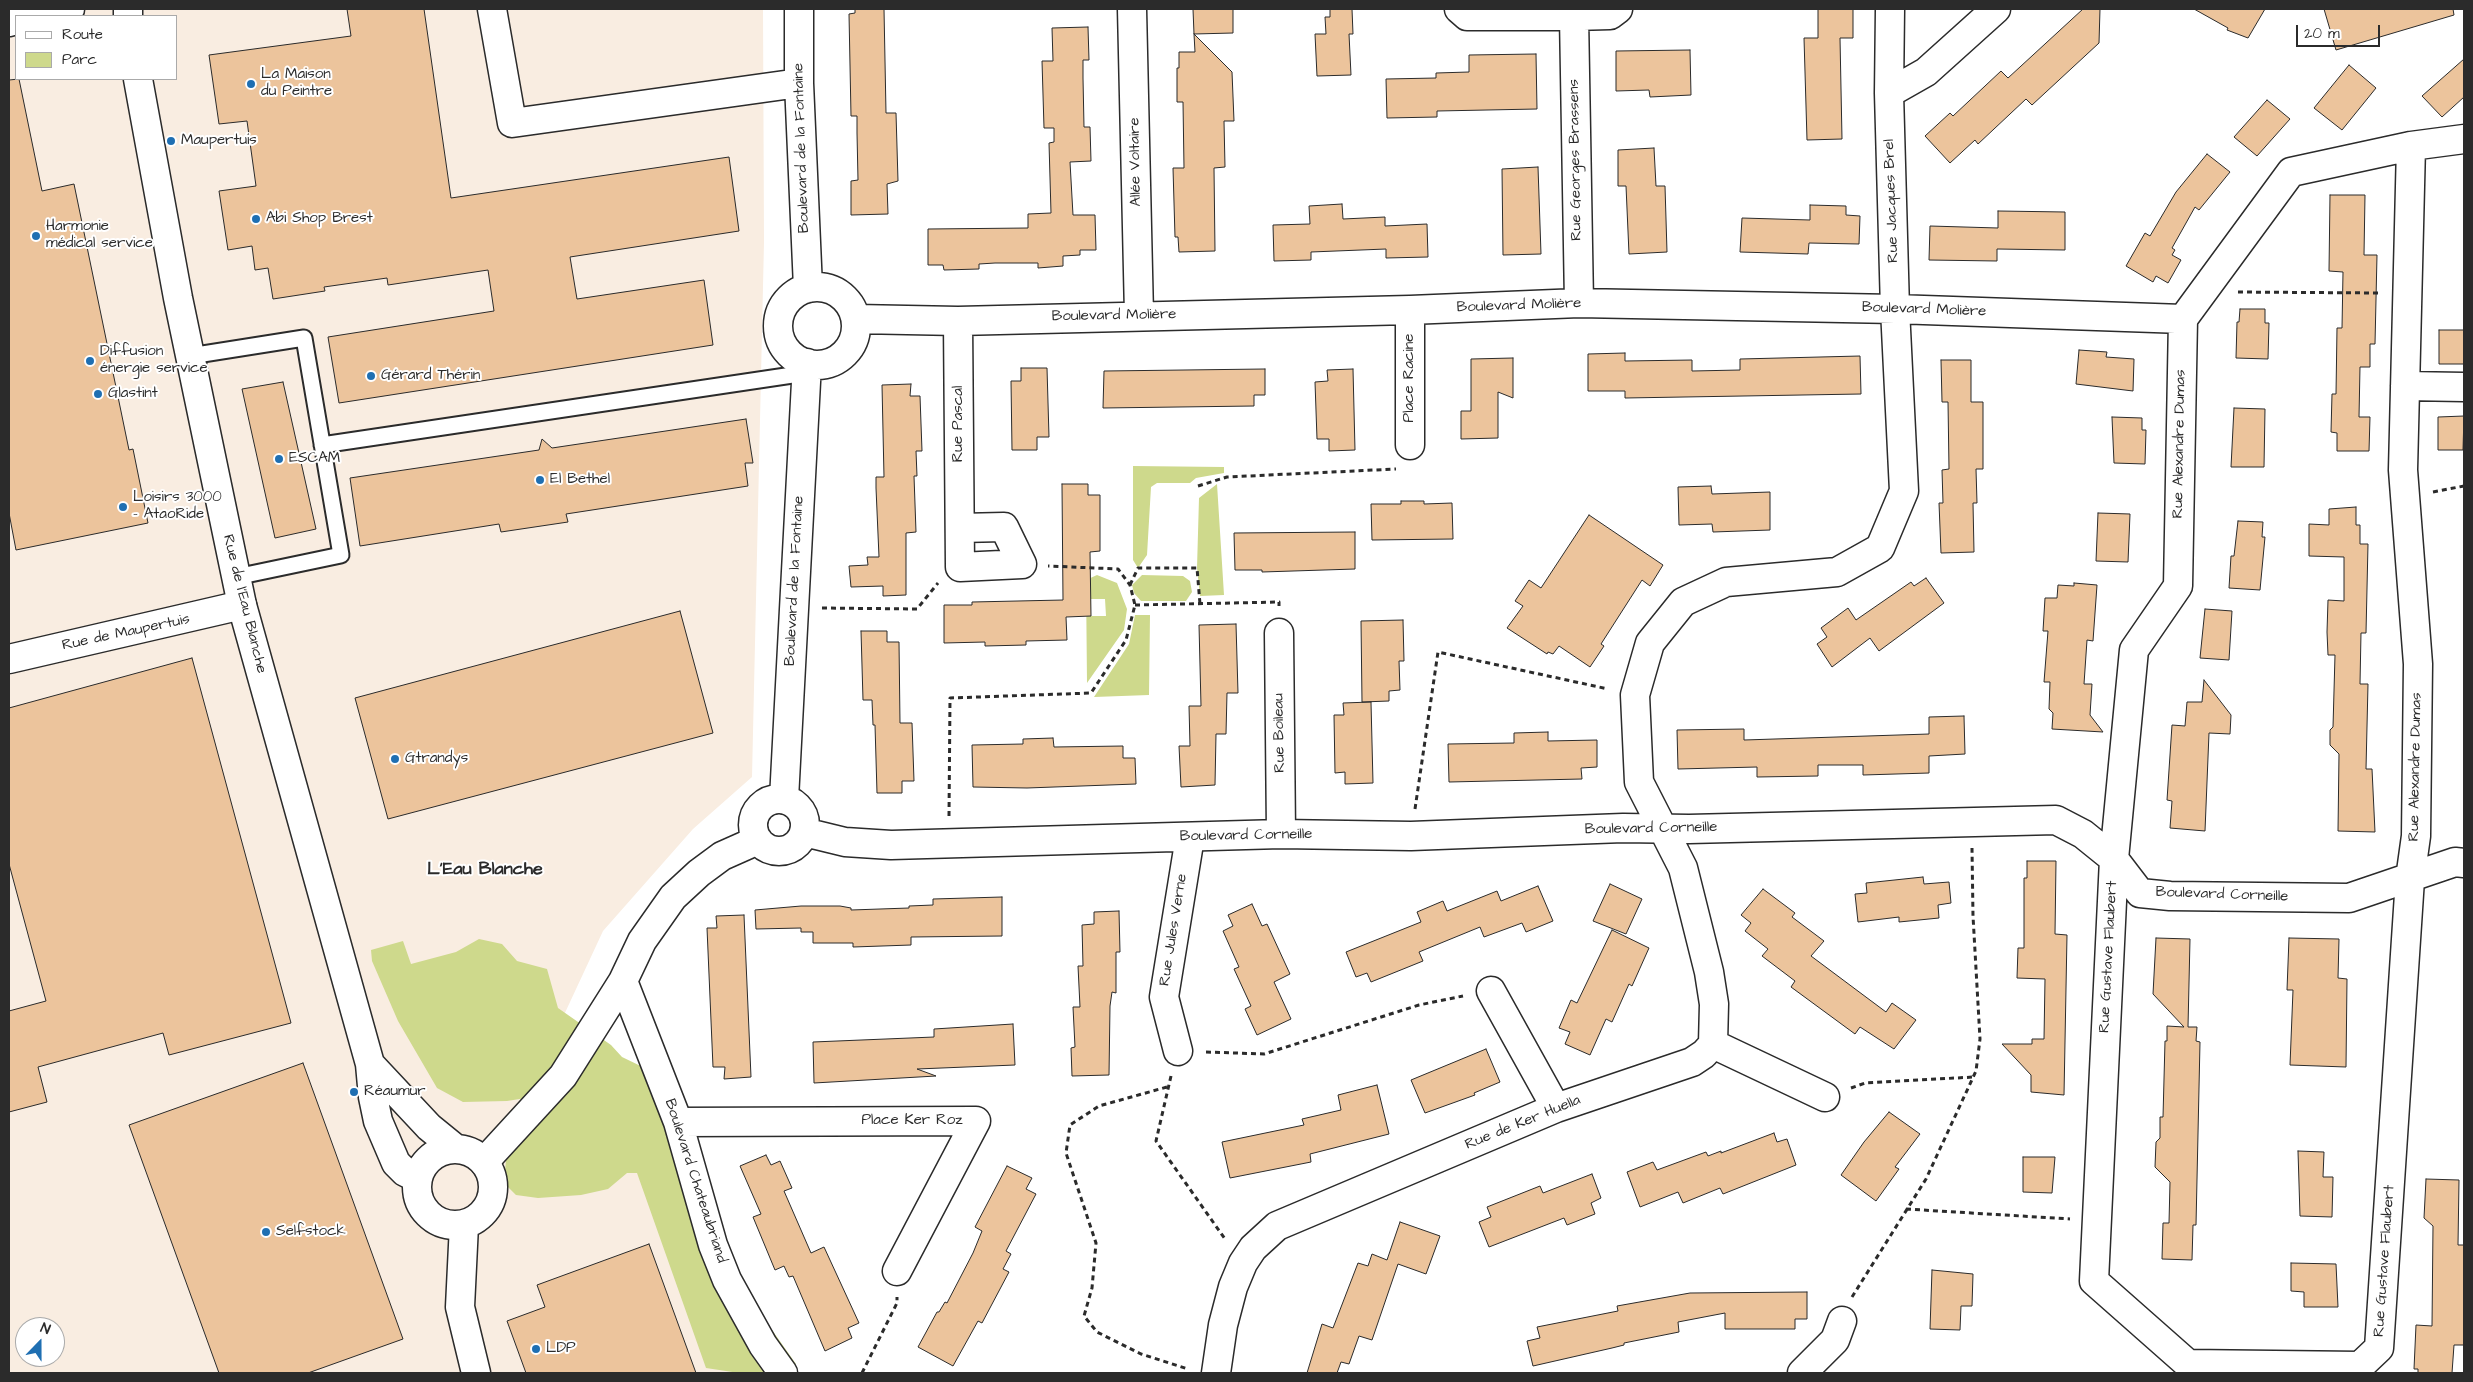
<!DOCTYPE html>
<meta charset="utf-8">
<style>
body{margin:0}
#map{position:relative;width:2473px;height:1382px;overflow:hidden;background:#fff;font-family:"Architects Daughter",sans-serif}
canvas{display:block}
.frame{position:absolute;inset:0;border:10px solid #2b2b2b;pointer-events:none}
.legend{position:absolute;left:15px;top:15px;width:162px;height:65px;box-sizing:border-box;background:#fff;border:1px solid #aaa;margin:0;padding:6px 9px;list-style:none;font-size:15px;color:#2b2b2b}
.legend li{display:flex;align-items:center;gap:10px;height:25px}
.legend b{width:25px;border:1px solid #aaa}
.north{position:absolute;left:15px;top:1317px;width:50px;height:50px;box-sizing:border-box;background:#fff;border:1px solid #aaa;border-radius:50%;rotate:22deg;font-size:14px;font-weight:700;line-height:20px;text-align:center;color:#2b2b2b}
.north::after{content:'';display:block;margin:auto;width:18px;height:22px;background:#1f6fb2;clip-path:polygon(50% 0,100% 100%,50% 72%,0 100%)}
.scale{position:absolute;left:2296px;top:25px;width:84px;height:22px;box-sizing:border-box;border:2px solid #2b2b2b;border-top:0;padding-left:6px;font-size:15px;line-height:18px;white-space:nowrap;color:#2b2b2b;-webkit-text-stroke:4px #fff;paint-order:stroke}
</style>
<div id="map">
<canvas width="2473" height="1382"></canvas>
<div class="frame"></div>
<ul class="legend">
<li><b style="height:6px;background:#fff"></b>Route</li>
<li><b style="height:14px;background:#ced98c"></b>Parc</li>
</ul>
<div class="north">N</div>
<div class="scale">20 m</div>
</div>
<script>
const ctx = document.querySelector('canvas').getContext('2d');
ctx.lineJoin = 'round';
function fill(path, color) { ctx.fillStyle = color; ctx.fill(path, 'evenodd'); }
const poly = rows => new Path2D(rows.map(r => 'M' + r).join(''));
function stroke(path, color, width, dash) { ctx.strokeStyle = color; ctx.lineWidth = width; ctx.lineCap = dash ? 'butt' : 'round'; ctx.setLineDash(dash || []); ctx.stroke(path); }
function label(font, color, halo, rows, align = 'center') {
  ctx.font = font + ' "Architects Daughter",sans-serif'; ctx.lineWidth = 4; ctx.setLineDash([]); ctx.textBaseline = 'middle'; ctx.strokeStyle = halo; ctx.fillStyle = color; for (const [text, x, y, turn = 0] of rows) {
    ctx.save(); ctx.translate(x, y); ctx.rotate((+turn || 0) * Math.PI / 180); ctx.textAlign = isNaN(turn) ? turn : align; if (halo) ctx.strokeText(text, 0, 0); ctx.fillText(text, 0, 0); ctx.restore();
  }
}
const built = poly([
 [9,9,763,9,764,242,752,777,693,829,603,931,557,1030,752,1373,9,1373],
 [16,16,176,16,176,79,16,79],
 [25,1327,55,1327,55,1357,25,1357]
]);
const green = poly([
 [1133,466,1224,467,1224,473,1196,478,1190,483,1157,483,1151,487,1147,555,1138,568,1133,560],
 [1217,484,1224,595,1200,596,1197,568,1199,498],
 [1097,575,1117,583,1127,609,1124,630,1087,683,1086,580],
 [1091,599,1105,599,1106,616,1091,616],
 [1142,575,1183,576,1190,581,1192,592,1186,601,1141,601,1134,593,1132,585],
 [1135,615,1150,615,1149,695,1094,697,1129,644],
 [479,939,502,944,517,961,547,969,558,1008,611,1045,622,1057,651,1071,663,1105,702,1152,710,1212,758,1310,796,1364,777,1373,739,1373,706,1368,637,1173,627,1173,608,1189,581,1195,538,1198,516,1195,504,1183,506,1160,528,1132,526,1098,507,1101,463,1102,437,1088,398,1021,372,961,371,950,403,941,411,964,456,952]
]);
const building = poly([
 [347,9,424,9,451,198,729,157,739,231,570,257,577,299,704,280,713,345,339,403,328,337,494,311,488,270,388,285,387,278,324,287,325,291,273,299,268,268,255,270,252,246,228,250,219,191,256,186,247,121,219,124,209,55,351,36,347,9],
 [855,9,884,9,886,113,896,113,898,181,887,184,888,214,851,215,851,181,858,180,857,133,857,116,851,116,849,14,855,13,855,9],
 [1193,9,1233,9,1233,33,1194,34,1193,9],
 [1330,9,1352,9,1353,34,1349,34,1351,75,1317,76,1315,34,1326,34,1325,17,1330,17,1330,9],
 [1818,9,1853,9,1853,38,1840,38,1842,139,1807,140,1804,38,1818,38,1818,9],
 [2083,9,2100,9,2099,43,2032,105,2026,99,1978,144,1975,140,1950,163,1925,136,1950,113,1953,116,2001,71,2008,78,2083,9],
 [2194,9,2265,9,2248,38,2227,30,2228,28,2194,9],
 [2324,9,2453,9,2454,15,2336,50,2324,9],
 [1088,27,1089,60,1083,60,1083,78,1084,127,1090,127,1091,161,1070,162,1073,215,1095,215,1096,250,1080,250,1080,255,1063,256,1063,266,1038,268,1038,263,995,263,979,264,979,269,944,270,943,265,928,265,928,229,1028,228,1028,214,1051,213,1049,143,1054,142,1054,128,1044,128,1042,61,1053,61,1052,28,1088,27],
 [1194,34,1232,72,1234,121,1224,121,1225,167,1214,168,1215,251,1179,252,1178,237,1175,237,1173,168,1184,168,1183,102,1177,102,1177,68,1179,68,1179,52,1195,52,1194,34],
 [1690,50,1691,95,1650,97,1649,90,1616,91,1616,51,1690,50],
 [1536,54,1537,109,1437,111,1437,117,1387,118,1386,79,1436,78,1436,73,1469,72,1469,55,1536,54],
 [2464,59,2464,97,2442,117,2422,96,2464,59],
 [2349,65,2376,88,2342,130,2314,108,2349,65],
 [19,79,42,191,74,184,129,450,133,449,148,523,16,550,9,513,9,80,19,79],
 [2267,100,2290,119,2257,156,2234,137,2267,100],
 [1654,148,1656,186,1665,186,1667,252,1629,254,1626,186,1618,186,1618,150,1654,148],
 [2207,154,2230,172,2199,210,2195,207,2172,248,2175,250,2172,255,2181,260,2168,283,2156,276,2153,282,2126,266,2145,233,2150,236,2176,192,2207,154],
 [1538,167,1541,254,1503,255,1502,169,1538,167],
 [2330,195,2365,195,2364,255,2377,255,2375,344,2370,344,2370,367,2360,367,2359,417,2370,417,2369,451,2337,451,2337,433,2331,432,2332,394,2336,394,2337,328,2342,328,2343,272,2329,271,2330,195],
 [1342,204,1343,219,1385,217,1385,226,1427,224,1428,257,1386,258,1386,249,1311,252,1311,260,1274,261,1273,225,1310,224,1309,206,1342,204],
 [1810,205,1846,206,1846,215,1860,216,1859,244,1809,243,1808,254,1740,252,1742,218,1810,220,1810,205],
 [1998,211,2065,212,2065,250,1997,249,1997,261,1929,260,1930,226,1998,228,1998,211],
 [2240,309,2265,309,2265,323,2269,323,2268,359,2236,358,2237,322,2239,322,2240,309],
 [2439,330,2464,330,2464,364,2439,364,2439,330],
 [2079,350,2107,352,2106,357,2134,359,2133,391,2076,384,2079,350],
 [1625,353,1625,361,1692,360,1692,371,1740,370,1740,359,1860,356,1861,394,1625,398,1625,391,1588,391,1588,354,1625,353],
 [1513,358,1513,398,1498,392,1498,438,1461,439,1461,411,1471,411,1471,359,1513,358],
 [1941,360,1971,360,1971,402,1983,402,1983,469,1976,469,1977,503,1973,503,1974,552,1941,553,1939,503,1943,503,1942,470,1949,469,1948,402,1942,402,1941,360],
 [1021,368,1047,368,1049,437,1037,437,1037,450,1012,450,1011,381,1021,381,1021,368],
 [1265,369,1265,395,1254,395,1254,406,1103,408,1104,371,1265,369],
 [1353,369,1355,450,1329,451,1329,439,1317,439,1315,382,1328,381,1327,370,1353,369],
 [283,382,316,529,275,538,242,389,283,382],
 [911,384,910,396,920,396,922,451,916,451,917,476,914,476,916,532,906,533,906,595,883,596,883,586,851,587,849,566,868,565,867,557,879,557,876,488,876,477,884,477,882,385,911,384],
 [2234,408,2265,409,2264,467,2231,467,2234,408],
 [2464,416,2463,450,2438,450,2438,417,2464,416],
 [2112,417,2142,418,2142,430,2146,430,2145,464,2114,463,2112,417],
 [746,419,753,463,745,463,748,486,566,514,568,522,501,532,499,524,360,546,350,478,539,450,542,439,552,448,746,419],
 [1062,484,1088,484,1088,495,1100,495,1100,551,1090,552,1091,616,1066,617,1067,640,1026,641,1026,645,985,646,985,642,944,643,944,605,972,605,972,602,1063,600,1062,484],
 [1711,486,1712,494,1770,492,1770,530,1713,532,1712,524,1679,525,1678,487,1711,486],
 [1401,501,1424,501,1424,504,1452,503,1453,539,1372,540,1371,504,1401,504,1401,501],
 [2356,507,2356,525,2360,525,2360,544,2368,544,2366,633,2361,633,2360,684,2368,684,2366,769,2372,769,2375,832,2338,831,2339,754,2330,745,2330,730,2333,727,2335,655,2328,655,2327,632,2328,600,2344,601,2344,557,2309,556,2309,524,2329,525,2329,509,2356,507],
 [2098,513,2130,514,2128,562,2096,561,2098,513],
 [1589,515,1663,565,1650,586,1642,580,1601,644,1604,646,1590,667,1559,646,1553,654,1548,652,1547,654,1507,628,1523,606,1515,601,1529,580,1541,588,1589,515],
 [2238,521,2263,522,2262,537,2265,537,2260,590,2229,588,2231,556,2234,556,2238,521],
 [1355,532,1355,569,1262,572,1262,570,1235,570,1234,533,1355,532],
 [1926,578,1944,603,1879,651,1870,638,1832,667,1817,644,1827,637,1821,628,1848,608,1856,620,1911,582,1914,586,1926,578],
 [2074,583,2097,585,2093,641,2087,640,2084,684,2092,684,2090,715,2103,732,2052,729,2053,713,2049,709,2050,682,2044,682,2048,631,2043,631,2045,598,2057,598,2058,585,2074,586,2074,583],
 [2205,609,2232,611,2229,660,2200,658,2205,609],
 [680,611,713,733,388,819,355,698,680,611],
 [1403,620,1404,661,1399,661,1400,690,1389,691,1389,701,1362,702,1361,621,1403,620],
 [1236,624,1238,693,1227,693,1226,734,1216,734,1215,785,1181,787,1179,746,1190,746,1189,706,1201,706,1199,625,1236,624],
 [861,631,887,631,887,642,899,642,900,723,912,723,914,781,902,781,902,793,877,793,875,725,873,725,872,700,863,700,861,631],
 [192,658,291,1023,169,1055,163,1033,38,1067,47,1102,9,1112,9,1011,46,1001,9,864,9,708,192,658],
 [2204,680,2231,715,2230,734,2209,733,2205,831,2170,828,2172,801,2167,800,2172,725,2185,726,2187,702,2202,702,2204,680],
 [1371,702,1373,783,1345,784,1345,772,1335,773,1334,715,1344,715,1343,703,1371,702],
 [1964,716,1965,754,1929,756,1929,773,1863,775,1863,765,1818,765,1818,776,1757,777,1757,767,1678,769,1677,730,1744,729,1744,740,1929,734,1929,717,1964,716],
 [1548,732,1548,741,1597,740,1597,767,1581,768,1582,779,1449,782,1448,744,1514,743,1514,733,1548,732],
 [1053,738,1054,747,1123,746,1123,758,1135,758,1136,784,1027,788,973,787,972,745,1023,744,1023,739,1053,738],
 [2027,861,2056,861,2055,934,2067,935,2064,1095,2031,1092,2031,1075,2002,1044,2032,1044,2032,1039,2044,1039,2045,979,2017,978,2018,948,2024,948,2024,878,2027,878,2027,861],
 [1923,877,1924,884,1949,882,1951,903,1938,905,1939,918,1899,922,1899,917,1858,922,1855,894,1867,893,1866,883,1923,877],
 [1610,884,1642,899,1626,934,1593,921,1610,884],
 [1538,886,1553,921,1526,932,1522,923,1484,937,1480,927,1419,952,1423,961,1371,982,1367,973,1356,977,1346,952,1421,922,1417,912,1443,901,1447,911,1497,891,1501,901,1538,886],
 [1763,889,1795,913,1792,917,1824,941,1811,956,1886,1012,1892,1003,1916,1020,1894,1049,1860,1027,1855,1034,1791,987,1795,981,1762,956,1768,949,1745,931,1751,923,1741,915,1763,889],
 [1002,897,1002,936,911,937,911,945,853,947,853,943,813,943,813,932,801,932,801,928,756,929,755,910,801,906,840,906,851,908,851,910,909,908,909,906,933,905,933,899,1002,897],
 [1252,904,1262,926,1267,924,1290,974,1274,982,1291,1019,1257,1035,1245,1009,1251,1006,1234,969,1239,967,1223,931,1233,926,1228,915,1252,904],
 [1119,911,1120,952,1116,952,1116,993,1112,992,1110,1006,1109,1075,1072,1076,1071,1048,1075,1047,1073,1007,1080,1007,1078,966,1083,966,1082,925,1094,924,1094,912,1119,911],
 [744,915,751,1077,724,1079,725,1067,713,1067,707,928,717,928,716,916,744,915],
 [1612,930,1649,948,1632,986,1629,984,1612,1022,1606,1019,1590,1055,1565,1044,1570,1032,1559,1028,1571,1000,1577,1003,1612,930],
 [2156,938,2190,939,2188,1027,2197,1027,2196,1041,2200,1042,2196,1225,2193,1225,2192,1260,2162,1259,2163,1223,2169,1223,2170,1182,2155,1167,2156,1142,2160,1138,2160,1117,2163,1117,2165,1041,2167,1041,2167,1026,2184,1027,2153,994,2156,938],
 [2289,938,2339,939,2338,978,2347,979,2346,1067,2290,1065,2293,990,2287,990,2289,938],
 [1013,1024,1015,1065,917,1069,936,1076,814,1083,813,1042,934,1037,934,1029,1013,1024],
 [1486,1049,1500,1082,1474,1093,1475,1095,1425,1113,1411,1080,1486,1049],
 [303,1063,403,1339,308,1373,219,1373,129,1125,303,1063],
 [1377,1085,1389,1134,1310,1154,1311,1162,1230,1178,1222,1142,1304,1125,1302,1119,1341,1110,1338,1095,1377,1085],
 [1889,1112,1920,1134,1895,1167,1899,1169,1876,1201,1841,1175,1864,1142,1889,1112],
 [1774,1133,1777,1142,1787,1139,1796,1165,1723,1194,1720,1188,1683,1203,1678,1192,1640,1207,1627,1172,1653,1162,1657,1170,1706,1152,1708,1156,1721,1151,1721,1153,1774,1133],
 [2298,1151,2324,1152,2323,1177,2333,1177,2332,1217,2300,1216,2298,1151],
 [766,1155,771,1165,780,1161,792,1188,784,1191,811,1253,824,1247,859,1323,848,1328,852,1338,825,1351,793,1276,789,1277,784,1266,775,1270,753,1217,761,1214,740,1166,766,1155],
 [2023,1157,2055,1157,2052,1193,2023,1192,2023,1157],
 [1007,1166,1032,1178,1026,1189,1036,1194,1006,1251,1011,1254,1003,1269,1009,1272,982,1323,978,1321,953,1366,918,1347,937,1312,939,1312,945,1302,947,1303,973,1253,982,1231,975,1227,1007,1166],
 [1592,1174,1601,1198,1591,1203,1595,1214,1567,1225,1564,1218,1489,1247,1479,1222,1491,1217,1487,1207,1540,1186,1543,1193,1592,1174],
 [2426,1179,2459,1180,2458,1245,2464,1245,2464,1345,2454,1345,2452,1373,2418,1373,2418,1369,2414,1369,2416,1325,2432,1326,2433,1226,2424,1218,2426,1179],
 [1400,1222,1440,1236,1426,1274,1398,1264,1372,1340,1359,1336,1349,1364,1341,1362,1337,1373,1307,1373,1322,1324,1333,1328,1358,1263,1368,1266,1372,1254,1387,1260,1400,1222],
 [649,1244,696,1373,526,1373,507,1321,545,1307,537,1285,649,1244],
 [2291,1263,2336,1264,2338,1307,2304,1307,2304,1292,2291,1291,2291,1263],
 [1932,1270,1973,1274,1972,1306,1961,1306,1960,1330,1930,1329,1932,1270],
 [1807,1292,1807,1319,1795,1319,1795,1329,1725,1329,1725,1313,1678,1322,1679,1332,1624,1343,1624,1345,1612,1348,1533,1366,1527,1341,1540,1338,1537,1327,1618,1311,1617,1306,1690,1293,1807,1292]
]);
const path = poly([
 [2238,292,2379,293],
 [1198,486,1227,477,1396,469],
 [2433,492,2464,486],
 [1130,585,1138,568,1197,568,1200,604],
 [1135,605,1279,602,1279,606],
 [822,608,917,609,938,583],
 [1415,809,1438,652,1608,689],
 [949,816,950,698,1091,693,1126,640,1135,605,1130,585,1118,569,1048,566],
 [1206,1052,1264,1054,1419,1005,1463,996],
 [1171,1076,1156,1141,1225,1239],
 [1167,1087,1099,1106,1070,1125,1066,1153,1096,1243,1092,1288,1084,1316,1097,1332,1141,1354,1188,1369],
 [1851,1088,1865,1083,1974,1077],
 [1906,1209,2070,1219],
 [1852,1297,1926,1179,1976,1071,1980,1039,1973,916,1972,848],
 [862,1373,897,1303,897,1297]
]);
const service = poly([
 [190,356,304,338,341,555,236,577],
 [322,445,806,373]
]);
const minor = poly([
 [492,9,512,123,799,83],
 [799,9,799,83,808,288],
 [1132,9,1139,315],
 [1459,9,1467,16,1574,16],
 [35,16,70,9],
 [9,22,16,20],
 [1889,93,1926,72,1996,9],
 [2411,146,2403,470,2418,664,2416,836,2410,879,2379,1348,2360,1366,2188,1364,2094,1281,2114,859,2134,650,2178,586,2183,319,2291,172,2411,146],
 [2411,146,2464,139],
 '778 326a39 39 0 1 1 78 0a39 39 0 1 1-78 0Z',
 [1579,303,1574,16,1610,15,1618,9],
 [856,319,958,321,1410,310,1579,303,1895,309,2183,319],
 [958,321,960,567,1022,564,1004,527,960,528],
 [2405,386,2464,387],
 [1410,445,1410,310],
 [1279,633,1281,834],
 [9,659,242,605],
 [784,799,807,363],
 '753 825a26 26 0 1 1 52 0a26 26 0 1 1-52 0Z',
 [804,832,845,842,891,845,1281,834,1411,836,1623,828,1689,829,2056,820,2083,834,2114,859,2140,893,2170,896,2349,898,2455,862,2464,863],
 [623,981,678,1122,713,1245,727,1280,763,1345,783,1373],
 [1491,991,1556,1108],
 [1713,1044,1825,1097],
 [1178,1051,1164,997,1190,837],
 [678,1122,976,1121,897,1271],
 [484,1162,563,1076,623,981,642,941,673,897,699,873,722,856,758,840],
 [1216,1373,1223,1325,1233,1287,1243,1263,1253,1248,1277,1226,1556,1108,1692,1062,1704,1054,1713,1044,1714,1004,1709,972,1683,868,1639,782,1635,695,1650,643,1683,602,1726,582,1837,572,1880,548,1904,491,1895,309,1889,93,1890,9],
 [1802,1373,1835,1340,1842,1321]
]);
const tertiary = poly([
 [128,9,128,16],
 [138,79,178,298,242,605,370,1064,373,1097,378,1121,396,1163,405,1172,417,1178],
 [370,1064,429,1127,456,1149],
 '417 1187a38 38 0 1 1 76 0a38 38 0 1 1-76 0Z',
 [464,1225,460,1307,476,1373]
]);
const markers = [
 [251,84,5,"#1f6fb2"],
 [171,141,5,"#1f6fb2"],
 [256,219,5,"#1f6fb2"],
 [36,236,5,"#1f6fb2"],
 [90,361,5,"#1f6fb2"],
 [371,376,5,"#1f6fb2"],
 [98,394,5,"#1f6fb2"],
 [279,459,5,"#1f6fb2"],
 [540,480,5,"#1f6fb2"],
 [123,507,5,"#1f6fb2"],
 [395,759,5,"#1f6fb2"],
 [354,1092,5,"#1f6fb2"],
 [266,1232,5,"#1f6fb2"],
 [536,1349,5,"#1f6fb2"]
];
const poiNames = [
 ["La Maison",261,75],
 ["du Peintre",261,92],
 ["Maupertuis",181,141],
 ["Abi Shop Brest",266,219],
 ["Harmonie",46,227],
 ["médical service",46,244],
 ["Diffusion",100,352],
 ["énergie service",100,369],
 ["Gérard Thérin",381,376],
 ["Glastint",108,394],
 ["ESCAM",289,459],
 ["El Bethel",550,480],
 ["Loisirs 3000",133,498],
 ["- AtaoRide",133,515],
 ["Gtrandys",405,759],
 ["Réaumur",364,1092],
 ["Selfstock",276,1232],
 ["LDP",546,1349]
];
const streetNames = [
 ["Boulevard de la Fontaine",802,148,-92],
 ["Rue Georges Brassens",1576,160,-91],
 ["Allée Voltaire",1136,162,-91],
 ["Rue Jacques Brel",1892,201,-92],
 ["Boulevard Molière",1519,306,-2],
 ["Boulevard Molière",1924,310,2],
 ["Boulevard Molière",1114,316,-1],
 ["Place Racine",1410,378,-90],
 ["Rue Pascal",959,424,-90],
 ["Rue Alexandre Dumas",2180,444,-89],
 ["Boulevard de la Fontaine",795,581,-87],
 ["Rue de l'Eau Blanche",244,604,76],
 ["Rue de Maupertuis",126,633,-12],
 ["Rue Boileau",1280,733,-91],
 ["Rue Alexandre Dumas",2416,767,-89],
 ["Boulevard Corneille",1651,829,-1],
 ["Boulevard Corneille",1246,836,-1],
 ["Boulevard Corneille",2222,895,2],
 ["Rue Jules Verne",1174,930,-81],
 ["Rue Gustave Flaubert",2109,957,-87],
 ["Place Ker Roz",912,1121],
 ["Rue de Ker Huella",1523,1123,-22],
 ["Boulevard Chateaubriand",695,1181,72],
 ["Rue Gustave Flaubert",2385,1261,-86]
];
const quarterNames = [
 ["L'Eau Blanche",485,870]
];
fill(built, '#f9ede1');
fill(green, '#ced98c');
fill(building, '#ecc49c');
stroke(building, '#2b2b2b', 1);
stroke(service, '#2b2b2b', 19);
stroke(minor, '#2b2b2b', 31);
stroke(tertiary, '#2b2b2b', 31);
stroke(path, '#2b2b2b', 3, [5, 4]);
stroke(service, '#fff', 15);
stroke(minor, '#fff', 28);
stroke(tertiary, '#fff', 28);
for (const [x, y, r, color] of markers) { const dot = new Path2D(); dot.arc(x, y, r, 0, 2 * Math.PI); ctx.fillStyle = color; ctx.fill(dot); stroke(dot, '#fff', 2); }
label('15px', '#2b2b2b', '#fff', poiNames, 'left');
label('15px', '#2b2b2b', '#fff', streetNames);
label('bold 18px', '#2b2b2b', '#fff', quarterNames);
</script>
